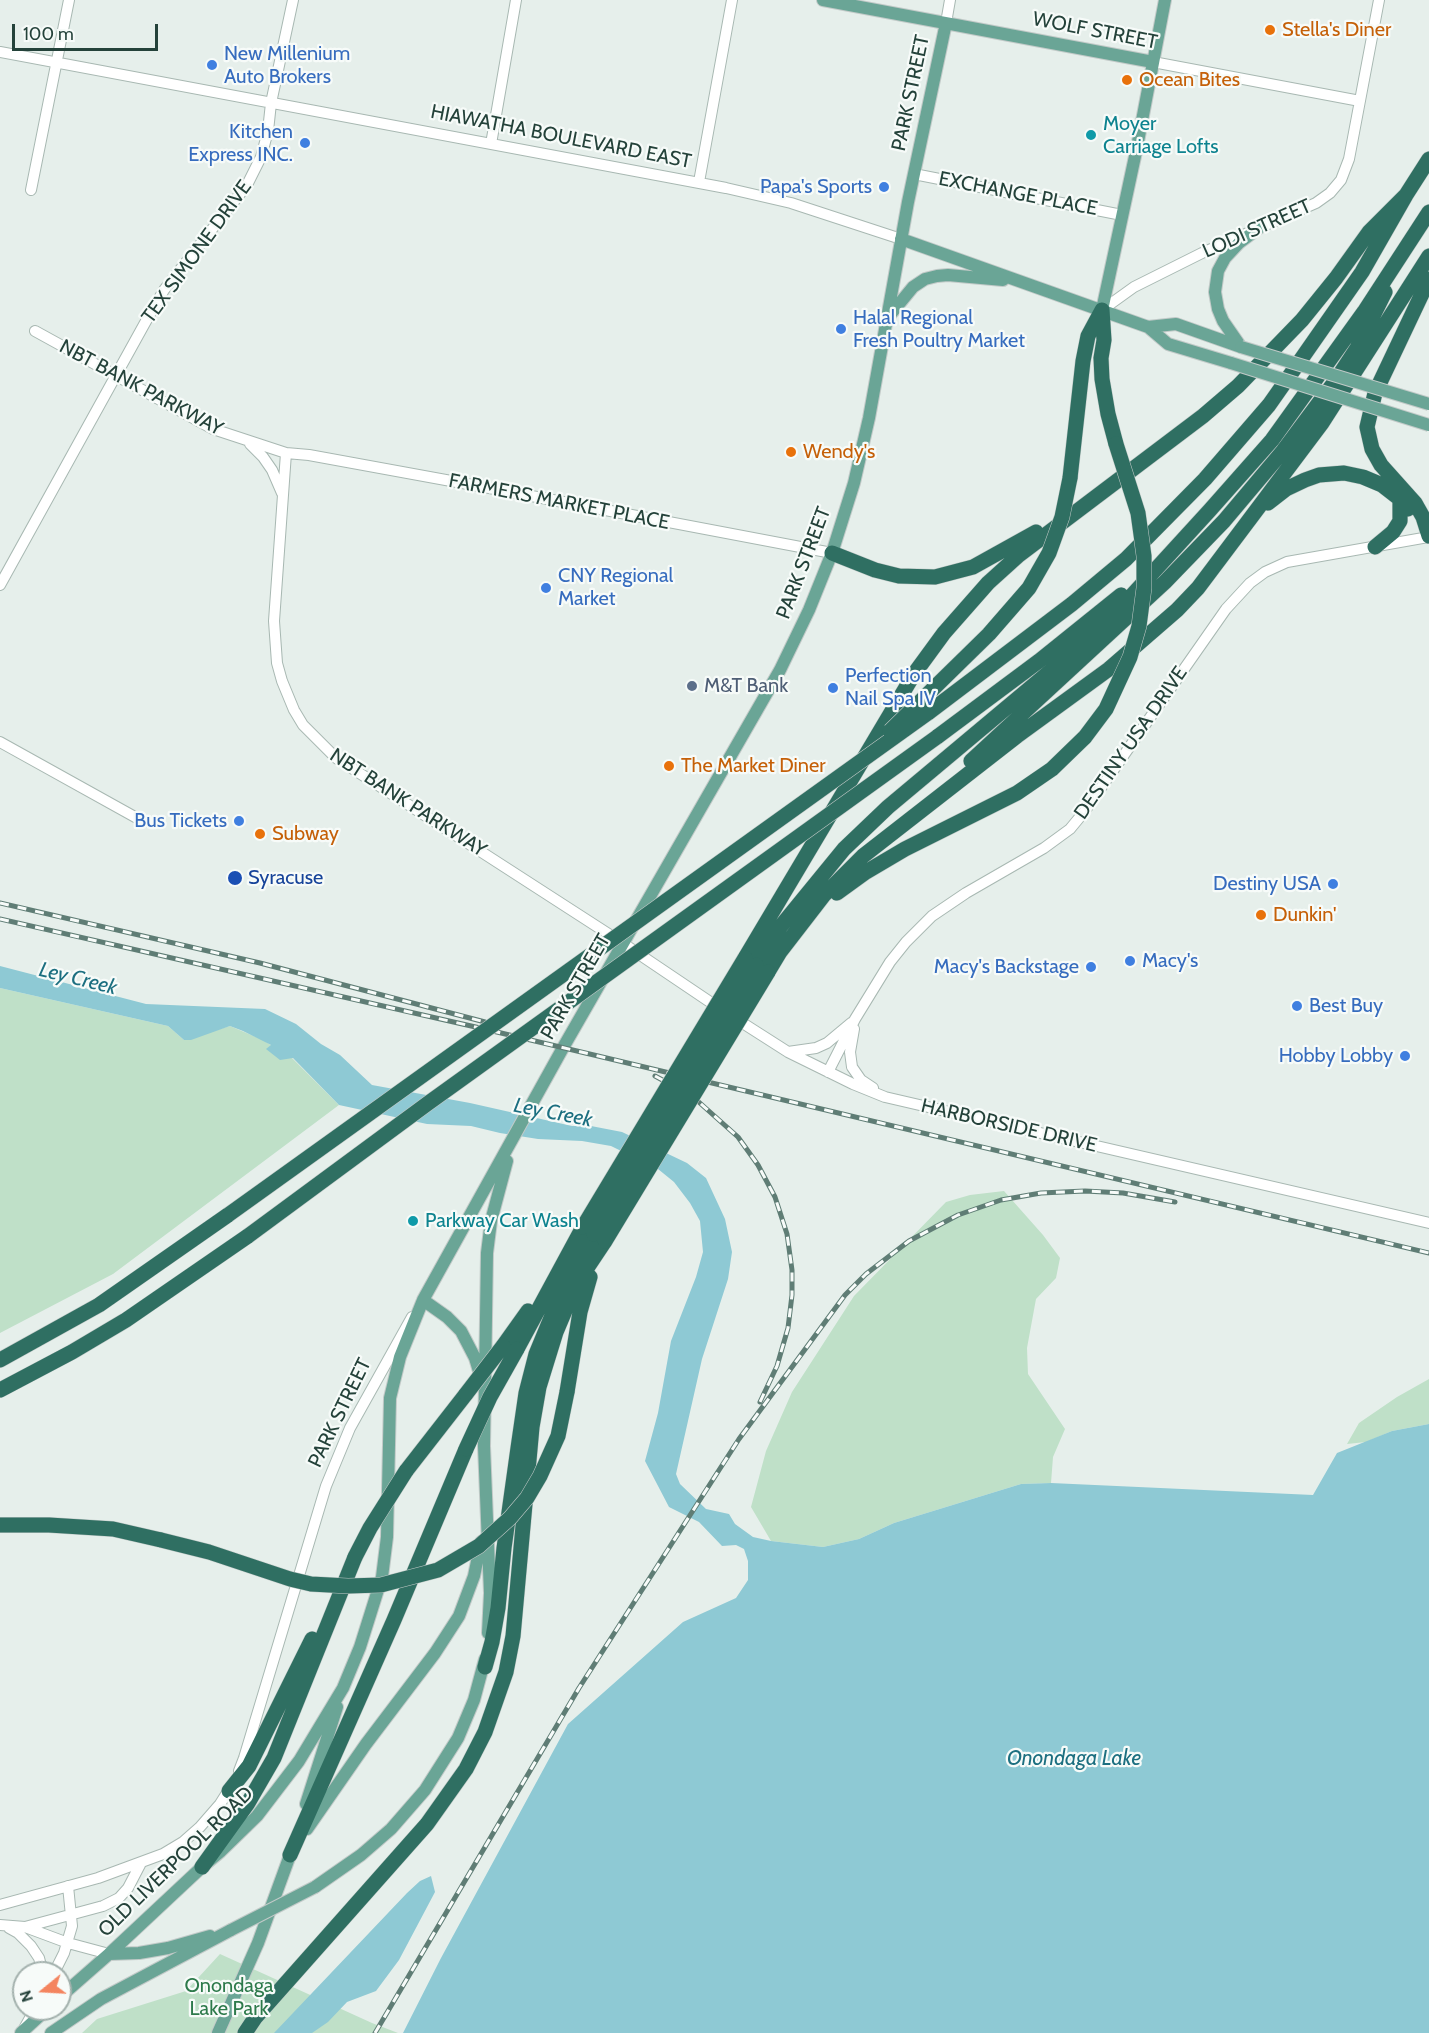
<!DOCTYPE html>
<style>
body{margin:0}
#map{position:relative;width:1429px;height:2033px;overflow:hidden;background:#e6efeb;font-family:Cabin,sans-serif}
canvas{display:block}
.north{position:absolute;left:12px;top:1961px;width:60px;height:60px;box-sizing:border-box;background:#f7fbf9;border:2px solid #a3b1ad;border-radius:50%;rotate:252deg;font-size:16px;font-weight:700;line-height:24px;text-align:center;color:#24423a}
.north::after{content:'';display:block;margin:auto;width:21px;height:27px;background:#f4845f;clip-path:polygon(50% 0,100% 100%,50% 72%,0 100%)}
.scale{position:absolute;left:12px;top:24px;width:146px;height:27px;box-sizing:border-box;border:3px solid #24423a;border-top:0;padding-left:8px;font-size:18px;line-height:21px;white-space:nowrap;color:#24423a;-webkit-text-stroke:4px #f7fbf9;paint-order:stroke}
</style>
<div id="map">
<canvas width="1429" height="2033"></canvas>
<div class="north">N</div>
<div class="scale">100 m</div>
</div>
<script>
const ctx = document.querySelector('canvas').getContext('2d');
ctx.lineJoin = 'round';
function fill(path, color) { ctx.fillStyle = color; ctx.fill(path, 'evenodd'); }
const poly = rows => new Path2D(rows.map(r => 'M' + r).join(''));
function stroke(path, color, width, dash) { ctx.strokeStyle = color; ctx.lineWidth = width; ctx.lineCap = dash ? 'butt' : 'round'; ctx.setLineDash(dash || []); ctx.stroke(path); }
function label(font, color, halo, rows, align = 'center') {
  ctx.font = font + ' Cabin,sans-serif'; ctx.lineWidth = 4.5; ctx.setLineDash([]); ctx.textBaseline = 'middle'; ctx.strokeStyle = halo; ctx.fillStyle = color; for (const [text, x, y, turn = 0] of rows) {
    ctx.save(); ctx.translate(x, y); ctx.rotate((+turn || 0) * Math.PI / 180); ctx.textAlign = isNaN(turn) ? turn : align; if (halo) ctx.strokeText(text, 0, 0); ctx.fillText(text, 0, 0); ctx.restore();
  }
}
const green = poly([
 [0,988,168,1026,184,1040,230,1026,263,1040,272,1046,267,1049,292,1058,339,1105,113,1274,0,1333],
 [1004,1191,1043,1235,1060,1258,1056,1278,1036,1299,1027,1348,1028,1374,1065,1429,1053,1457,1051,1483,1021,1484,894,1523,859,1539,823,1547,771,1541,751,1507,766,1451,792,1392,854,1296,946,1202,970,1195],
 [1429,1379,1429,1424,1392,1431,1366,1442,1347,1444,1359,1423,1397,1397],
 [220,1954,372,2023,398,2033,82,2033,97,2019,186,1991]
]);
const water = poly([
 [0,966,146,1004,265,1009,296,1024,321,1044,340,1055,372,1085,470,1103,572,1126,591,1126,622,1132,687,1163,706,1178,725,1219,732,1252,728,1279,702,1359,676,1474,680,1484,706,1509,729,1514,735,1524,753,1537,771,1541,823,1547,859,1539,894,1523,1021,1484,1051,1483,1313,1495,1337,1453,1392,1431,1429,1424,1429,2033,403,2033,441,1958,568,1724,683,1622,736,1598,748,1580,748,1561,744,1549,736,1545,722,1546,699,1522,669,1507,645,1461,658,1413,671,1341,696,1277,703,1252,700,1221,690,1203,674,1182,658,1169,611,1146,582,1141,538,1139,500,1133,471,1126,427,1124,339,1105,293,1058,280,1060,266,1049,271,1045,243,1031,230,1026,191,1040,184,1040,168,1026,0,988],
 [431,1876,435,1892,399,1960,376,1991,347,2002,328,2022,312,2033,274,2033,407,1893,420,1881]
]);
const minor = poly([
 [946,23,950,0],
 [0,52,726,188,791,203,901,239],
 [1153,62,1360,101],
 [491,144,516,0],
 [914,174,1122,215],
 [699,182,732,0],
 [31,190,69,0],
 [1102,310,1134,287,1202,253,1316,203,1330,193,1341,180,1349,159,1379,0],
 [35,331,213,429,286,453,309,455,484,487,832,553],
 [250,444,263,457,272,470,282,493],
 [286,453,274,621,277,663,282,681,294,710,303,725,336,758,624,944,716,1006,788,1052,853,1084,885,1097,941,1110,1429,1223],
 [0,585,151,312,164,290,247,185,261,157,268,131,271,103,293,0],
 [0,742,144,822],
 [854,1029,850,1052,852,1067,861,1080,873,1088],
 [788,1052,816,1048,827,1043,851,1023],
 [828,1072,855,1019,890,962,906,942,932,916,966,893,1044,848,1070,829,1084,812,1226,609,1250,583,1265,572,1287,562,1429,537],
 [239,1771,244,1758,326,1486,350,1428,412,1317],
 [0,1905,98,1878,163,1854,183,1842,200,1827,220,1804,232,1785],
 [0,1925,25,1927,68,1943,109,1954],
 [25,1927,103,1906,119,1898,128,1888,141,1863],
 [9,1928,18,1933,31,1946,39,1958,43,1973],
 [54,1973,64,1953,72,1926,68,1886],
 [25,2027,35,2009]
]);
const major = poly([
 [823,0,1153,62],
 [901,239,1148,327,1168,344,1231,363],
 [1102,310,1137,147,1165,0],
 [890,315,913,287,925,279,937,276,948,275,1003,280],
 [1148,327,1176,324,1241,347],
 [1241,347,1223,321,1218,309,1215,292,1218,271,1225,258,1239,243,1259,228],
 [423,1300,447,1317,461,1331,475,1358,482,1381],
 [488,1633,490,1593,484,1446,487,1253,491,1221,507,1161],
 [306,1804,337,1707],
 [307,1829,366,1744,435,1653,459,1616,474,1576,481,1542],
 [315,1887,361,1855,391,1829,425,1790,458,1738,474,1700,485,1659],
 [109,1954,139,1953,168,1948,210,1936],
 [60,1997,109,1954,202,1867,220,1852,257,1816,299,1761,343,1688,360,1647,382,1577,387,1537,390,1398,400,1357,423,1300,564,1046,780,670,809,610,832,553,854,483,869,418,908,202,946,23],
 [21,2033,47,2009],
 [51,2033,101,1999,231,1930],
 [218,2033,258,1943,293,1847]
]);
const highway = poly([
 [1429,279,1375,393,1367,427,1372,449,1381,465,1415,503,1423,517,1429,536],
 [1102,310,1104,340,1101,358,1102,379,1108,414,1116,444],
 [1070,478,1083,361,1088,336,1102,310],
 [1268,503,1286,489,1305,480,1319,475,1344,473,1363,477,1382,485,1400,499,1408,509],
 [1375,547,1393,532,1400,521,1400,499],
 [832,553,875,570,899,576,935,577,973,567,1036,532],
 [928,713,1072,604,1126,559,1205,479,1269,405,1295,368,1362,272,1406,195,1429,159],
 [937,737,1039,661,1121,595],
 [971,761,1165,582,1224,521,1283,451,1336,380,1357,348,1385,292],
 [837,893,866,872,905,849,1017,793,1052,769,1085,737],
 [745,958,914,674,944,633,988,583,1019,555,1203,416,1238,386,1302,320,1336,278,1369,232,1406,195],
 [756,965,781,926,844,849,888,807,1103,627,1210,510,1272,440,1364,312,1429,212],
 [768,972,780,952,824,895,863,856,1017,736,1109,669,1177,610,1198,588,1322,423,1429,256],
 [503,1346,528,1311],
 [517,1349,583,1227],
 [0,1360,99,1305,228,1215],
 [0,1390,72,1352,126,1320,248,1236],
 [567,1392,580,1312,590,1277],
 [406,1471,466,1394],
 [0,1525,49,1525,113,1529,161,1540],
 [485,1667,492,1642,498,1608,504,1548,518,1448,526,1393,536,1354,560,1296,594,1234],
 [229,1791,249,1766,312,1639],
 [290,1855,394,1620,466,1449],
 [202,1867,248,1803,274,1758,355,1557],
 [245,2033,255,2018,427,1824,466,1769,485,1732,506,1672,513,1636,532,1427,539,1387,556,1332,567,1306,589,1265,605,1241]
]);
const rail = poly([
 [0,903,260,963,485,1022],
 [0,919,480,1028,1429,1253],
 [655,1076,692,1096,738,1137,758,1165,775,1197,787,1234,792,1270,792,1295,788,1328,777,1366,760,1402],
 [375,2033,579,1688,739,1439,845,1295,866,1274,909,1241,958,1215,1001,1200,1041,1193,1085,1191,1123,1193,1175,1202]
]);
const majorBridge = poly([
 [1241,347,1429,404],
 [1231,363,1429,425],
 [231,1930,315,1887]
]);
const highwayBridge = poly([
 [890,731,989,634,1029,588,1049,553,1062,517,1070,478],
 [1085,737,1106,709,1130,657,1139,626,1144,588,1144,556,1138,513,1116,444],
 [228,1215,928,713],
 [583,1227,745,958],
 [594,1234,756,965],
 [248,1236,427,1104,937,737],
 [605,1241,768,972],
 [466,1394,503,1346],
 [466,1449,490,1397,517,1349],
 [161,1540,209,1552,290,1579,311,1584,348,1586,381,1585,438,1570,479,1546,510,1518,527,1498,540,1476,558,1436,567,1392],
 [355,1557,370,1528,406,1471]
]);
const markers = [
 [1270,30,6,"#e8710a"],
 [212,65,6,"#3f7fe0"],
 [1127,80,6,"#e8710a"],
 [1091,135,6,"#0f9aa8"],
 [305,143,6,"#3f7fe0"],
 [884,187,6,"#3f7fe0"],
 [841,329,6,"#3f7fe0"],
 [791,452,6,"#e8710a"],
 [546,588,6,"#3f7fe0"],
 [692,686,6,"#5c6f8a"],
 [833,688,6,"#3f7fe0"],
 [669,766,6,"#e8710a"],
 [239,821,6,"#3f7fe0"],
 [260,834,6,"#e8710a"],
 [235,878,8,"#1a4fb4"],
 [1333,884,6,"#3f7fe0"],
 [1261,915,6,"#e8710a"],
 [1130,961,6,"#3f7fe0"],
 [1091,967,6,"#3f7fe0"],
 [1297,1006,6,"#3f7fe0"],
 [1405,1056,6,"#3f7fe0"],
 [413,1221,6,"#0f9aa8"]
];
const foodNames = [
 ["Stella's Diner",1282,30],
 ["Ocean Bites",1139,80],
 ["Wendy's",803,452],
 ["The Market Diner",681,766],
 ["Subway",272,834],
 ["Dunkin'",1273,915]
];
const streetNames = [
 ["WOLF STREET",1095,31,11],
 ["PARK STREET",911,93,-78],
 ["HIAWATHA BOULEVARD EAST",561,137,11],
 ["EXCHANGE PLACE",1018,194,11],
 ["LODI STREET",1257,229,-24],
 ["TEX SIMONE DRIVE",197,252,-54],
 ["NBT BANK PARKWAY",141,388,28],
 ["FARMERS MARKET PLACE",559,502,11],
 ["PARK STREET",804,563,-69],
 ["DESTINY USA DRIVE",1131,743,-55],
 ["NBT BANK PARKWAY",408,803,33],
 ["PARK STREET",576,987,-60],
 ["HARBORSIDE DRIVE",1009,1126,13],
 ["PARK STREET",340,1413,-64],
 ["OLD LIVERPOOL ROAD",176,1862,-44]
];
const shopNames = [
 ["New Millenium",224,54],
 ["Auto Brokers",224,77],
 ["Kitchen",293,132,"right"],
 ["Express INC.",293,155,"right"],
 ["Papa's Sports",872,187,"right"],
 ["Halal Regional",853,318],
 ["Fresh Poultry Market",853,341],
 ["CNY Regional",558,576],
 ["Market",558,599],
 ["Perfection",845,676],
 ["Nail Spa IV",845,699],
 ["Bus Tickets",227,821,"right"],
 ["Destiny USA",1321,884,"right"],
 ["Macy's",1142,961],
 ["Macy's Backstage",1079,967,"right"],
 ["Best Buy",1309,1006],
 ["Hobby Lobby",1393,1056,"right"]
];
const cultureNames = [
 ["Moyer",1103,124],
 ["Carriage Lofts",1103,147],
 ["Parkway Car Wash",425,1221]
];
const serviceNames = [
 ["M&T Bank",704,686]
];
const transitNames = [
 ["Syracuse",248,878]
];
const parkNames = [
 ["Onondaga",229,1986],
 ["Lake Park",229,2009]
];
const waterNames = [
 ["Ley Creek",78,979,14],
 ["Ley Creek",553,1113,11],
 ["Onondaga Lake",1074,1759]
];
fill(green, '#bfe0c8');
fill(water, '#8ec9d4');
stroke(minor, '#a8b8b2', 12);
stroke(major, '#c2cac8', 14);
stroke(highway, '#c2cac8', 16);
stroke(minor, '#fff', 10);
stroke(major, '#6aa596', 12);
stroke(highway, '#2f6f62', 15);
stroke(rail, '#5f7d75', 5);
stroke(rail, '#f7fbf9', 3, [9]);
stroke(majorBridge, '#c2cac8', 14, []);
stroke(highwayBridge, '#c2cac8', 16, []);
stroke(majorBridge, '#6aa596', 12);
stroke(highwayBridge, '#2f6f62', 15);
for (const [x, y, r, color] of markers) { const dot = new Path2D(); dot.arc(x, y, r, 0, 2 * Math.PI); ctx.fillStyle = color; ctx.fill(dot); stroke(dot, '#f7fbf9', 2); }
label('20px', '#c56008', '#f7fbf9', foodNames, 'left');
label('20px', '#24423a', '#f7fbf9', streetNames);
label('20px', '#366cbe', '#f7fbf9', shopNames, 'left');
label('20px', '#0d838f', '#f7fbf9', cultureNames, 'left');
label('20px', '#4e5e75', '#f7fbf9', serviceNames, 'left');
label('20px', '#164399', '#f7fbf9', transitNames, 'left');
label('20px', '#2d7a4b', '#f7fbf9', parkNames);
label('italic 21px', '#1c6f80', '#f7fbf9', waterNames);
</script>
